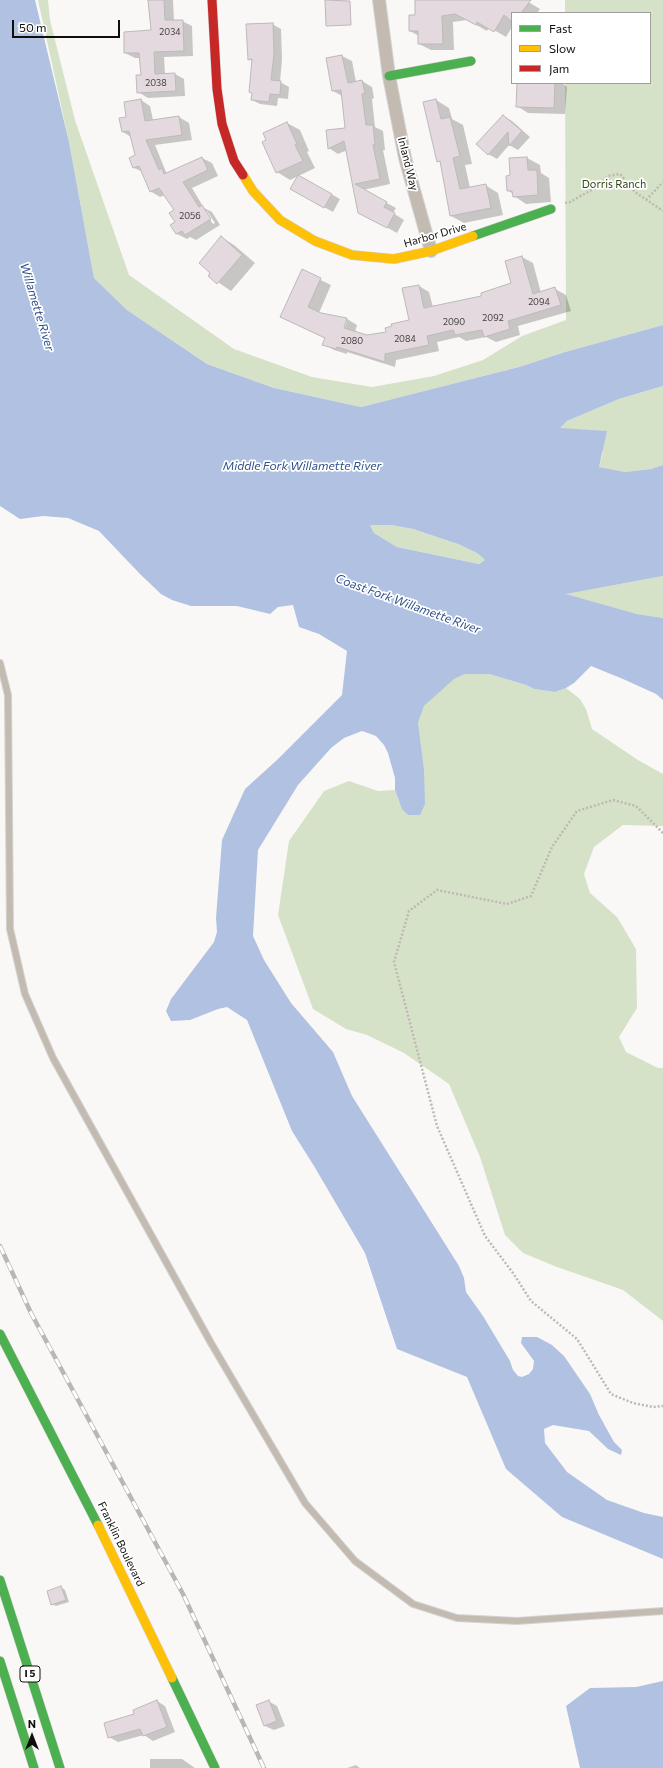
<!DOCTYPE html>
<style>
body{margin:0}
#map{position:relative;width:663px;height:1768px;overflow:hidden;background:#faf8f6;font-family:Commissioner,sans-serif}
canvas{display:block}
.legend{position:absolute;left:511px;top:12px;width:140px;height:72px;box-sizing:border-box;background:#fff;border:1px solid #9f9f9e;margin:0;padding:5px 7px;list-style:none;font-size:12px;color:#0f0e0d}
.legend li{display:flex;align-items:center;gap:8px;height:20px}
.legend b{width:20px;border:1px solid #9f9f9e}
.north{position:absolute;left:12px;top:1716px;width:40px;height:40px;-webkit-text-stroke:3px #fff;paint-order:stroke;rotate:0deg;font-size:11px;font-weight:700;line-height:16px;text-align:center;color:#0f0e0d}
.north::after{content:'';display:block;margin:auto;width:14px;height:18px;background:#0f0e0d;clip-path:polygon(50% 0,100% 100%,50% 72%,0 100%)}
.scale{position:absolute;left:12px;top:20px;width:108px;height:18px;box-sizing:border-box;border:2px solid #0f0e0d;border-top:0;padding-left:5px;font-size:12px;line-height:14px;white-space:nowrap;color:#0f0e0d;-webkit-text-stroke:3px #fff;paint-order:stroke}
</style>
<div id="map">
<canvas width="663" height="1768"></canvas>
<ul class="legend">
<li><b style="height:5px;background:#4caf50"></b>Fast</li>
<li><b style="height:5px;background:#ffc107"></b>Slow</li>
<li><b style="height:5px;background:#c62828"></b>Jam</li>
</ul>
<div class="north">N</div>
<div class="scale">50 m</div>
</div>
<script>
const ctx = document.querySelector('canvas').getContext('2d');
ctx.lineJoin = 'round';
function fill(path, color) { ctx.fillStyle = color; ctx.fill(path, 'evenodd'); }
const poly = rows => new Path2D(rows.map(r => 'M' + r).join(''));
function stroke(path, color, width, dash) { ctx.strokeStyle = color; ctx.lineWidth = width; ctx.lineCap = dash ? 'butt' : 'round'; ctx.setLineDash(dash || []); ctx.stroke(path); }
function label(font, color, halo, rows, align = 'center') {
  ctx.font = font + ' Commissioner,sans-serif'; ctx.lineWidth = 3.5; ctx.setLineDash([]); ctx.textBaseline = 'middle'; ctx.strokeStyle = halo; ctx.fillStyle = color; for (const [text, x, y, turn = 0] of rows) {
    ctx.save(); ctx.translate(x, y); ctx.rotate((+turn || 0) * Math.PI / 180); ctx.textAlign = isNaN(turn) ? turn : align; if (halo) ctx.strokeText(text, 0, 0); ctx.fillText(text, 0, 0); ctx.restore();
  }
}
const green = poly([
 [38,0,48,0,50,20,75,120,129,275,234,349,312,377,372,387,434,376,483,360,522,336,566,320,565,83,650,83,650,13,565,13,565,0,663,0,663,325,565,352,519,367,361,407,274,388,207,364,127,310,94,278,69,142],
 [663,386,663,465,651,469,625,472,599,467,603,452,559,429,567,421,619,399],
 [370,525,391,525,413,529,458,544,477,553,485,560,479,564,397,547,374,533],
 [663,576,663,618,637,614,565,594],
 [465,674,489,674,526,685,534,689,555,692,566,688,580,699,586,709,592,729,638,760,663,774,663,826,623,825,594,847,584,874,590,893,617,917,636,949,637,1008,619,1037,626,1052,658,1068,663,1068,663,1321,623,1290,557,1267,523,1253,505,1235,480,1157,449,1084,404,1053,367,1035,346,1029,313,1009,278,915,289,841,324,791,349,781,378,791,395,790,399,801,408,815,420,815,418,723,424,706,453,679]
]);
const water = poly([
 [0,0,35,0,69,142,94,278,127,310,207,364,274,388,361,407,519,367,565,352,663,325,663,386,619,399,567,421,560,428,607,431,599,467,625,472,651,469,663,465,663,576,566,594,637,614,663,618,663,700,656,694,623,679,591,666,574,683,566,688,555,692,534,689,526,685,489,674,465,674,454,679,424,706,418,723,424,770,425,804,420,815,408,815,402,809,395,790,395,778,388,753,384,745,376,736,362,731,344,738,331,748,298,785,258,850,253,936,264,960,291,1003,333,1052,352,1096,459,1266,464,1278,466,1292,483,1316,510,1361,513,1370,518,1376,522,1377,529,1374,533,1369,534,1361,521,1343,522,1337,537,1337,552,1345,564,1356,590,1394,599,1415,614,1442,622,1450,621,1455,608,1449,589,1431,553,1425,544,1429,545,1443,567,1472,607,1500,644,1513,663,1517,663,1559,562,1517,506,1469,467,1377,397,1349,365,1253,314,1166,292,1131,247,1020,227,1007,218,1009,190,1020,171,1021,166,1011,171,999,214,942,217,932,216,918,222,840,245,789,277,760,342,695,347,651,319,634,299,627,293,605,278,607,270,614,237,606,191,606,172,600,161,594,140,574,99,531,68,518,43,516,20,519,0,506],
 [370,525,391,525,413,529,458,544,477,553,485,560,479,564,397,547,374,533],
 [663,1681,663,1768,580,1768,566,1706,590,1688,636,1687]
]);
const shadow = poly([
 [147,0,174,0,173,0,174,21,182,21,192,26,193,56,164,57,165,74,175,74,184,79,185,96,148,98,138,92,142,76,141,58,135,58,125,53,152,31,149,1],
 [416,0,525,0,540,9,537,13,512,13,512,27,506,37,489,27,487,31,467,20,453,22,454,50,431,50,419,44,419,36,410,31,416,16],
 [272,24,281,29,282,59,280,82,289,87,288,99,278,98,277,106,260,104,252,100,253,62,249,59],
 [342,56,352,61,356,82,362,81,372,87,374,98,372,99,375,127,383,131,385,150,383,150,390,184,363,190,396,208,393,213,404,220,397,233,359,212,347,150,338,154,329,148,346,129,342,96,333,91],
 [518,83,562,83,567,87,565,114,528,113,517,106],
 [141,100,150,106,153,120,179,117,189,123,192,140,155,145,166,172,168,173,202,158,212,163,218,176,192,188,204,208,212,212,220,225,196,240,190,237,187,239,177,234,172,226,176,222,175,210,165,195,160,197,150,191,143,172,134,168,136,156,131,137,123,132,128,118],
 [204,211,207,211,215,223,213,224],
 [436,100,449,108,452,119,463,125,472,164,465,165,470,188,485,185,498,193,503,215,464,223,451,216,441,163,438,161],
 [503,116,512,121,530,137,518,150,509,145,497,159,488,154],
 [287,123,300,130,309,151,307,152,315,168,290,180,277,172],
 [527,158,540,165,541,173,549,178,551,202,526,204,514,196,513,194,508,190,511,176,510,159],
 [291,189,331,194,340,199,333,212],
 [221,237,234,245,255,263,231,291,209,276,212,273],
 [522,257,533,263,541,293,555,289,566,295,571,311,518,326,520,335,496,342,486,337,466,341,459,337,437,342,439,351,396,360,395,367,347,352,347,354,334,350,324,344,325,338,281,317,302,271,331,285,319,313,347,319,357,325,355,332,367,336,387,333,410,321,419,286,429,292,433,307,483,296,513,284],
 [345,321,347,321,343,333,342,332],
 [61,1587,65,1590,69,1602,56,1606,52,1604],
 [157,1701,165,1706,175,1732,153,1741,144,1735,118,1742,109,1737,136,1715],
 [268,1701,277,1706,285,1726,274,1730,265,1726],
 [150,1759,182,1759,195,1768,150,1768],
 [356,1765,360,1768,347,1768]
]);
const building = poly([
 [148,0,164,0,165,20,183,20,184,51,154,52,155,74,175,73,176,91,137,93,136,75,141,75,139,53,124,53,124,32,151,30,148,0],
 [325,0,350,1,351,25,326,26,325,0],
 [415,0,531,0,521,13,512,13,512,22,504,15,494,32,477,22,476,25,455,14,442,16,443,44,418,44,418,31,409,31,409,15,415,15,415,0],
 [273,23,274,54,271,80,281,81,280,95,270,94,269,102,251,100,252,93,249,92,252,59,248,60,246,24,273,23],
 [342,55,348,83,362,80,365,93,362,94,366,125,373,125,375,144,373,145,380,179,355,184,387,202,384,207,395,213,387,228,358,213,344,141,328,149,326,130,345,128,341,90,332,91,326,58,342,55],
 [517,83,555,83,554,108,516,107,517,83],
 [141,99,145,121,179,116,182,135,146,140,159,170,162,168,164,174,202,157,208,170,183,182,199,207,202,205,211,219,185,235,182,231,176,234,170,225,175,222,169,213,174,210,159,188,150,192,139,166,133,168,129,158,135,155,129,131,122,132,119,118,126,117,124,102,141,99],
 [436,99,441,119,450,117,460,156,453,158,460,189,486,184,491,208,450,216,440,161,437,162,423,102,436,99],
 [503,115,522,131,509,146,508,132,488,155,476,144,503,115],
 [287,122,297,144,295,145,303,161,276,173,262,142,266,140,263,133,287,122],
 [527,157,528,170,537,170,538,195,513,197,512,191,507,191,506,176,510,175,509,158,527,157],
 [298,175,332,194,324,208,290,189,298,175],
 [221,236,242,255,217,284,208,276,210,273,199,263,221,236],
 [522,256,533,294,555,287,561,305,508,321,510,329,484,337,482,330,455,335,453,330,427,336,429,345,385,354,385,362,337,347,336,349,322,345,325,338,280,317,302,269,321,278,308,307,321,313,347,318,344,328,367,335,386,332,385,328,392,326,391,324,409,320,402,288,419,285,424,308,481,296,481,293,511,283,505,261,522,256],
 [61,1586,66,1600,51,1605,47,1591,61,1586],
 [157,1700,167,1727,143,1736,140,1729,108,1738,104,1723,134,1714,133,1710,157,1700],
 [269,1700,277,1721,264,1726,256,1705,269,1700]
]);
const path = poly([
 [646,200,663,182],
 [565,203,570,202,595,188,608,176,620,174,635,192,663,211],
 [663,833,636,806,613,800,577,811,552,847,531,896,507,904,437,890,409,911,394,962,437,1126,485,1236,513,1273,531,1301,577,1339,611,1394,633,1403,653,1407,663,1406]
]);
const lane = poly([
 [0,663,8,695,10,929,25,994,53,1058,211,1343,305,1503,355,1561,413,1604,457,1618,517,1621,663,1611]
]);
const street = poly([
 [379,0,389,76,405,158,431,251]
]);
const fast = poly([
 [389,76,471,61],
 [473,236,551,209],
 [0,1334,98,1525],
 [0,1580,60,1768],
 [0,1661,34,1768],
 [172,1678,215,1768]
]);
const slow = poly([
 [243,175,253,191,280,220,315,241,352,255,394,259,431,251,473,236],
 [98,1525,172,1678]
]);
const jam = poly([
 [212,0,217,89,222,124,234,161,243,175]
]);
const rail = poly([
 [0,1246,31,1313,183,1594,264,1768]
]);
const numberNames = [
 ["2034",170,32],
 ["2038",156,83],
 ["2056",190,216],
 ["2094",539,302],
 ["2092",493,318],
 ["2090",454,322],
 ["2084",405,339],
 ["2080",352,341]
];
const shields = [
 [30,1674,20]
];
const shieldNames = [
 ["I 5",30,1674]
];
const streetNames = [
 ["Inland Way",408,164,76],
 ["Harbor Drive",435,235,-16],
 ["Franklin Boulevard",121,1544,64]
];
const parkNames = [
 ["Dorris Ranch",614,184]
];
const waterNames = [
 ["Willamette River",37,307,73],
 ["Middle Fork Willamette River",302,466],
 ["Coast Fork Willamette River",408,604,20]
];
fill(green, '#d6e2c8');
fill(water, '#b0c1e1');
fill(shadow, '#0003');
fill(building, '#e4d9de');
stroke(building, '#bbb9b9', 1);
stroke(lane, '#d4d3d2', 8);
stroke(street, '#d4d3d2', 14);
stroke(fast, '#d4d3d2', 10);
stroke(slow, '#d4d3d2', 10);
stroke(jam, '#d4d3d2', 10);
stroke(path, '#beb8b3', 2.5, [2, 2]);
stroke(lane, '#c3bab1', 6);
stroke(street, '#c3bab1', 12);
stroke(fast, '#4caf50', 9);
stroke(slow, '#ffc107', 9);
stroke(jam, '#c62828', 9);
stroke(rail, '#bab6b1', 4.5);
stroke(rail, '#fff', 3, [9]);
label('9px', '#444141', null, numberNames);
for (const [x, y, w] of shields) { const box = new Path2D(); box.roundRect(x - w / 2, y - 8, w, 16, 3); ctx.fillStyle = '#fff'; ctx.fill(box); stroke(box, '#0f0e0d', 1); }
label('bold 10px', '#0f0e0d', null, shieldNames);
label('11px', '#0f0e0d', '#fff', streetNames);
label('11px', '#304713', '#fff', parkNames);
label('italic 12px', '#305089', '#fff', waterNames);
</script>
